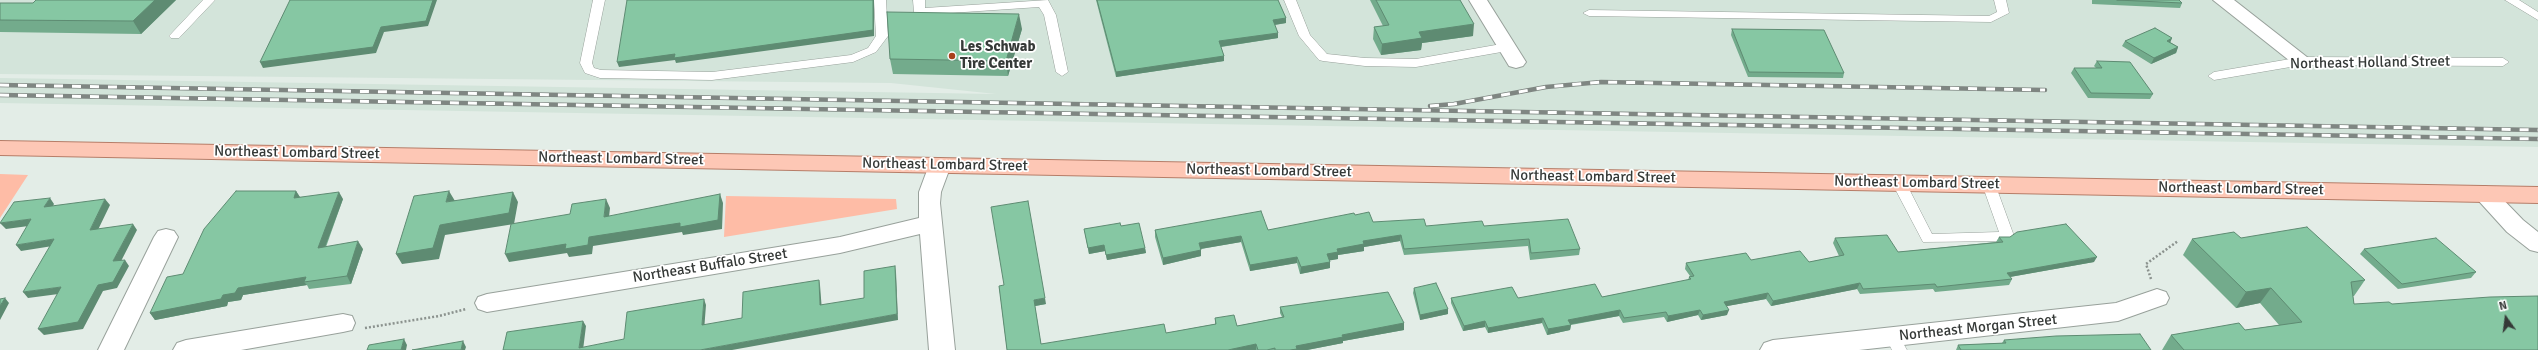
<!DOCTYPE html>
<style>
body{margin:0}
#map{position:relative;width:2538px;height:350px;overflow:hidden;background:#e3ede7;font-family:Signika,sans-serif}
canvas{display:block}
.north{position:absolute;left:2486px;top:298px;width:40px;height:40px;-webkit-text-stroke:3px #fff;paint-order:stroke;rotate:346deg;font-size:11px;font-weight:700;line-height:16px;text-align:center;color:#353937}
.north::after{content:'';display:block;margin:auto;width:14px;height:18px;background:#353937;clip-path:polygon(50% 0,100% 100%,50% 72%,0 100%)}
</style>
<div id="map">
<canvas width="2538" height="350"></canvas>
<div class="north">N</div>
</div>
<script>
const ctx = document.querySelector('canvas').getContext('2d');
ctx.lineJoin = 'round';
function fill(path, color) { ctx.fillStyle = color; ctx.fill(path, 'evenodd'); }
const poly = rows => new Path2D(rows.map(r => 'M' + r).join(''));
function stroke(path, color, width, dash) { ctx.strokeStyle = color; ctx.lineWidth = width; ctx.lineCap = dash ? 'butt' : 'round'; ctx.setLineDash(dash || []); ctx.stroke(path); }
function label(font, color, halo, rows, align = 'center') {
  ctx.font = font + ' Signika,sans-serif'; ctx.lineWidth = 3.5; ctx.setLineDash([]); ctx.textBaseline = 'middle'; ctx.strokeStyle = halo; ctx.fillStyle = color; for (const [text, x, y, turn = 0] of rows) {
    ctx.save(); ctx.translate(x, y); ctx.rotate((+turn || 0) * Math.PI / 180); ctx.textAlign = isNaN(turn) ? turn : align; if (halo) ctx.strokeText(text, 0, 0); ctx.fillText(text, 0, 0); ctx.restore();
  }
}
const built = poly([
 [0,0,2538,0,2538,147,0,103,0,78,996,94,891,83,0,74]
]);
const green = poly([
 [0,174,28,175,0,218],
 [726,196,896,199,897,209,724,237]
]);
const path = poly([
 [2151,279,2146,264,2178,241],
 [365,328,439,316,466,309]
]);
const lane = poly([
 [203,0,215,0,179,38,171,38,169,36,171,34,203,0],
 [593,0,605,0,592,63,594,68,601,70,712,72,851,55,868,48,876,36,874,0,886,0,888,36,876,52,853,62,712,80,600,78,585,73,580,63,593,0],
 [913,0,925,0,925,8,1048,0,1056,15,1068,72,1062,76,1056,72,1044,15,1039,7,920,15,914,12,913,0],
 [1284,0,1296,0,1310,35,1327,54,1365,58,1416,59,1507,43,1513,47,1507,51,1416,67,1365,66,1323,61,1319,60,1299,36,1284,0],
 [1994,0,2006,0,2009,13,1991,22,1589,16,1583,13,1589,10,1989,16,1997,12,1994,0],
 [2505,0,2519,0,2538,12,2538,20,2505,0],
 [2302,57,2503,58,2509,62,2503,66,2302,65,2214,80,2208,76,2214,72,2302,57],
 [1899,179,1906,183,1932,234,1999,232,1982,184,1989,180,1994,181,2014,236,2007,241,1923,242,1892,183,1899,179],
 [1893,332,1898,334,1907,350,1892,350,1886,338,1888,334,1893,332]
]);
const street = poly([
 [1469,0,1487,0,1526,62,1523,66,1516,68,1509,66,1469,0],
 [2213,0,2234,0,2312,61,2309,65,2302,67,2295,65,2213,0],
 [940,158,948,160,951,165,941,192,940,203,955,350,929,350,920,234,840,253,487,312,478,309,475,303,478,297,487,294,840,237,919,218,919,192,929,165,932,160,940,158],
 [2485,186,2493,189,2523,220,2538,232,2538,252,2530,250,2507,232,2477,199,2474,194,2477,189,2485,186],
 [166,229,174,231,178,237,124,350,98,350,154,237,158,231,166,229],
 [2157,289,2166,292,2169,298,2166,304,2118,321,1859,350,1760,350,1764,343,1773,340,2116,303,2157,289],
 [343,314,352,316,355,323,352,330,343,332,241,350,173,350,177,343,186,340,343,314]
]);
const primary = poly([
 [0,141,2538,187,2538,203,0,155,0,141]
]);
const rail = poly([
 [0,85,2538,130],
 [0,95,2538,139],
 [1430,106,1454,104,1546,87,1601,82,2045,90]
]);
const wall = poly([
 [176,0,141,34,0,32,0,3,33,3],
 [1096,0,1278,0,1286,18,1286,23,1275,25,1278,38,1221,47,1224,56,1224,61,1116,77],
 [1370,0,1460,0,1473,36,1422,43,1421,50,1381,55,1373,39,1374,27,1383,26],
 [2092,0,2179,0,2182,3,2180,8,2092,4],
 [1022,29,1008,76,893,74,890,59],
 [1732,29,1844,73,1843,78,1748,77,1731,35],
 [2172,38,2170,42,2178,47,2176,53,2151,64,2122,46,2125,41],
 [2097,61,2153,94,2150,99,2088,98,2071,73,2074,68,2096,68,2094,66],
 [296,191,300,197,343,199,326,247,363,249,351,284,309,289,307,285,243,295,241,300,228,302,227,306,155,320,150,313,183,274],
 [1355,215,1373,222,1426,226,1484,226,1580,249,1579,255,1530,260,1528,246,1404,255,1400,241,1364,247,1364,251,1338,255,1338,259,1329,260,1330,262,1330,268,1300,274,1297,263,1250,271,1241,242,1201,249,1201,256,1163,265,1155,237,1155,230,1268,230],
 [1121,226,1145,248,1146,253,1107,260,1105,251,1089,254,1084,229],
 [1999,237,2094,262,2010,277,2012,279,2009,285,1935,292,1933,289,1860,294,1857,289,1771,306,1766,299,1727,306,1727,315,1701,320,1698,315,1667,322,1664,317,1623,323,1619,316,1571,325,1570,330,1547,335,1542,323,1488,333,1485,327,1463,331,1451,303,1451,298,1518,298,1602,297,1688,280,1689,277,1690,276,1685,269,1686,263,1751,260,1809,262,1839,256,1833,243,1835,238,1898,252,1996,242],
 [2241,238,2365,280,2354,296,2353,296,2354,304,2392,304,2538,350,2162,350,2171,335,2245,330,2279,325,2260,303,2236,308,2183,255,2192,239],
 [2364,249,2476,272,2471,278,2398,289,2360,254],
 [999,286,1046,304,1035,306,1041,344,1166,333,1215,324,1215,318,1237,326,1282,317,1280,313,1280,307,1404,323,1404,330,1343,341,1343,343,1307,350,1007,350],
 [1414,288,1448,309,1448,314,1420,320,1413,293],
 [2004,340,2151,350,1956,350,1958,345,2002,343]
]);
const shadedWall = poly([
 [155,0,176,0,141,34,133,21],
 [433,0,437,0,428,26,384,32,376,53,263,68,260,62,381,27],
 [873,0,874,0,874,36,676,63,675,60,619,67,617,62],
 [1019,14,1022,29,1008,76,1006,61],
 [1286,18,1286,23,1273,25,1273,20],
 [1474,24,1473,36,1422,43,1421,50,1381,55,1382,44,1419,32],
 [1278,33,1278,38,1219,47,1219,41],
 [2172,38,2170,43,2167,41],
 [2178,47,2176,53,2151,64,2154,58],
 [1224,56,1224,61,1116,77,1116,72],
 [296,191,301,199,294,198],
 [449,191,455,201,446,202],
 [339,192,343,199,322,255,318,248],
 [513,192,518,202,514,224,445,235,439,259,402,264,396,254,440,225],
 [720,194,723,203,722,229,683,235,682,232,593,246,592,254,569,257,567,253,509,262,505,254,589,237],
 [50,198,54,204,49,213,44,207],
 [105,199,110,205,95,236,90,230],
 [606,199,610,208,608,226,604,217],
 [31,219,36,225,6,229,0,223],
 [133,224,137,230,118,267,113,261],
 [1401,235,1400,241,1364,247,1364,251,1338,255,1338,259,1327,261,1327,254,1337,249,1363,241],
 [1241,236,1241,242,1200,249,1199,243],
 [54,239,59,245,21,251,16,245],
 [358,241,363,249,351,284,347,276],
 [1104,245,1105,251,1089,254,1088,248],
 [1145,248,1146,253,1107,260,1106,255],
 [1201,250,1201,256,1163,265,1163,258],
 [1297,257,1297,263,1250,271,1250,265],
 [2097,257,2094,262,2004,278,2007,273],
 [125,260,129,266,117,288,103,291,83,329,44,335,38,329,98,285],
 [1330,262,1330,268,1300,274,1301,267],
 [895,266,896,272,898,320,732,350,700,350,897,314],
 [306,277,304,282,307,285,243,295,241,300,228,302,227,306,155,320,150,313,223,295,238,288],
 [819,280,820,285,822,311,820,305],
 [1860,283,1857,289,1771,306,1773,301],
 [61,287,66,293,28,298,23,292],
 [2271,288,2260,303,2236,308,2246,292],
 [1768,293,1766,299,1722,307,1724,302],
 [5,298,9,303,0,320,0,306],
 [1045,298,1046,304,1035,306,1034,300],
 [704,299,706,305,704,331,702,325],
 [1448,309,1448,314,1420,320,1420,315],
 [1620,310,1619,316,1567,325,1568,320],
 [1700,310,1698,315,1667,322,1668,316],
 [1729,310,1727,315,1701,320,1703,315],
 [1543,318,1542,323,1488,333,1488,328],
 [583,321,586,326,583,350,579,348],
 [1485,321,1485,327,1463,331,1464,326],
 [1404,323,1404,330,1343,341,1343,343,1307,350,1290,350,1296,346,1342,335],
 [1571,325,1570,330,1547,335,1548,329],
 [404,339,407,345,406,350,401,350],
 [463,341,466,347,465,350,461,350],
 [1256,344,1256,350,1228,350]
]);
const building = poly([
 [36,0,155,0,133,21,0,20,0,3,33,3,36,0],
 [290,0,433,0,426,21,381,27,373,47,260,62,290,0],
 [627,0,873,0,873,30,674,58,675,54,617,62,627,0],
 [1097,0,1278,0,1286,18,1273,20,1278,33,1219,41,1224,56,1116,72,1097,0],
 [1376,0,1460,0,1474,24,1419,32,1422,38,1382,44,1374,27,1389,25,1376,0],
 [2117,0,2179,0,2182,3,2117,0],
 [887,12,1019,14,1006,61,890,59,887,12],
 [2155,28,2172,38,2167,41,2178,47,2154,58,2125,41,2155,28],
 [1732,29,1824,30,1844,73,1749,72,1732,29],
 [2097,61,2130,62,2153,94,2091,93,2074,68,2102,68,2097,61],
 [236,191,296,191,294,198,339,192,318,248,358,241,347,276,304,282,306,277,238,288,235,293,223,295,221,299,150,313,167,277,183,274,204,229,236,191],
 [449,191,446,202,513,192,509,213,440,225,433,248,396,254,414,196,449,191],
 [720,194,718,220,680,227,680,223,589,237,588,245,565,249,566,244,505,254,511,224,570,214,572,204,606,199,604,217,720,194],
 [50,198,44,207,105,199,90,230,133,224,113,261,125,260,113,282,98,285,78,322,38,329,61,287,23,292,54,239,16,245,31,219,0,223,14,202,50,198],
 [1028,201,1045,298,1034,300,1041,344,1164,324,1166,333,1216,324,1215,318,1234,315,1237,326,1284,317,1280,307,1388,292,1404,323,1342,335,1343,337,1296,346,1297,349,1290,350,1275,350,1275,348,1267,350,1258,350,1256,344,1228,350,1007,350,999,286,1004,285,991,207,1028,201],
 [1261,211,1268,230,1354,213,1355,215,1369,212,1373,222,1424,219,1426,226,1482,221,1484,226,1568,219,1580,249,1531,253,1529,239,1404,249,1401,235,1363,241,1364,244,1337,249,1338,252,1327,254,1330,262,1301,267,1297,257,1250,265,1241,236,1199,243,1201,250,1163,258,1155,230,1261,211],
 [1120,223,1121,226,1139,223,1145,248,1106,255,1104,245,1088,248,1084,229,1120,223],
 [2066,224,2097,257,2007,273,2012,279,1937,287,1935,284,1863,289,1860,283,1773,301,1768,293,1724,302,1729,310,1703,315,1700,310,1668,316,1666,312,1624,318,1620,310,1568,320,1571,325,1548,329,1543,318,1488,328,1485,321,1464,326,1451,298,1512,287,1518,298,1595,284,1602,297,1691,279,1689,277,1694,276,1686,263,1746,253,1751,260,1800,251,1809,262,1844,255,1835,238,1887,235,1898,252,2003,242,1999,237,2010,237,2017,232,2066,224],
 [2307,227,2365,280,2351,282,2354,304,2389,302,2392,304,2490,297,2538,296,2538,350,2184,350,2171,335,2239,323,2245,330,2302,322,2271,288,2246,292,2192,239,2234,232,2241,238,2307,227],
 [2436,238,2476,272,2402,284,2364,249,2436,238],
 [895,266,897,314,700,350,503,350,507,332,583,321,579,348,624,339,627,312,704,299,702,325,742,318,743,292,819,280,820,305,864,298,864,271,895,266],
 [1436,283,1448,309,1420,315,1414,288,1436,283],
 [5,298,0,306,0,299,5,298],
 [2140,334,2151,350,1961,350,1958,345,2006,343,2004,340,2056,336,2140,334],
 [404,339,401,350,367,350,369,345,404,339],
 [463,341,461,350,412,350,463,341]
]);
const markers = [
 [952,56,4,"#a8411b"]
];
const poiNames = [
 ["Les Schwab",960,47],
 ["Tire Center",960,64]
];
const streetNames = [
 ["Northeast Holland Street",2370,63,-1],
 ["Northeast Lombard Street",297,153,1],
 ["Northeast Lombard Street",621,159,1],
 ["Northeast Lombard Street",945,165,1],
 ["Northeast Lombard Street",1269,171,1],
 ["Northeast Lombard Street",1593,177,1],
 ["Northeast Lombard Street",1917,183,1],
 ["Northeast Lombard Street",2241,189,1],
 ["Northeast Buffalo Street",710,266,-9],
 ["Northeast Morgan Street",1978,328,-6]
];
fill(built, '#d3e4da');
fill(green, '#febca6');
stroke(lane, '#98a19b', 1);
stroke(street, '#98a19b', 2);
stroke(primary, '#b67d68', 2);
stroke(path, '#8b928e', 2.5, [2, 2]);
fill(lane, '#fff');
fill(street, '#fff');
fill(primary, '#fdc7b5');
stroke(rail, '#7f8682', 4.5);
stroke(rail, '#fff', 3, [9]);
fill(wall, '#73ab8c');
fill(shadedWall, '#5e8b72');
fill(building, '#86c7a3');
stroke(building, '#5e8b72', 1);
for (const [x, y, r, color] of markers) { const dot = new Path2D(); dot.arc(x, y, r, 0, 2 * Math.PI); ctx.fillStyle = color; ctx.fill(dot); stroke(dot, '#fff', 1.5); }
label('bold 15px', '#353937', '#fff', poiNames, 'left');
label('15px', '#353937', '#fff', streetNames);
</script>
